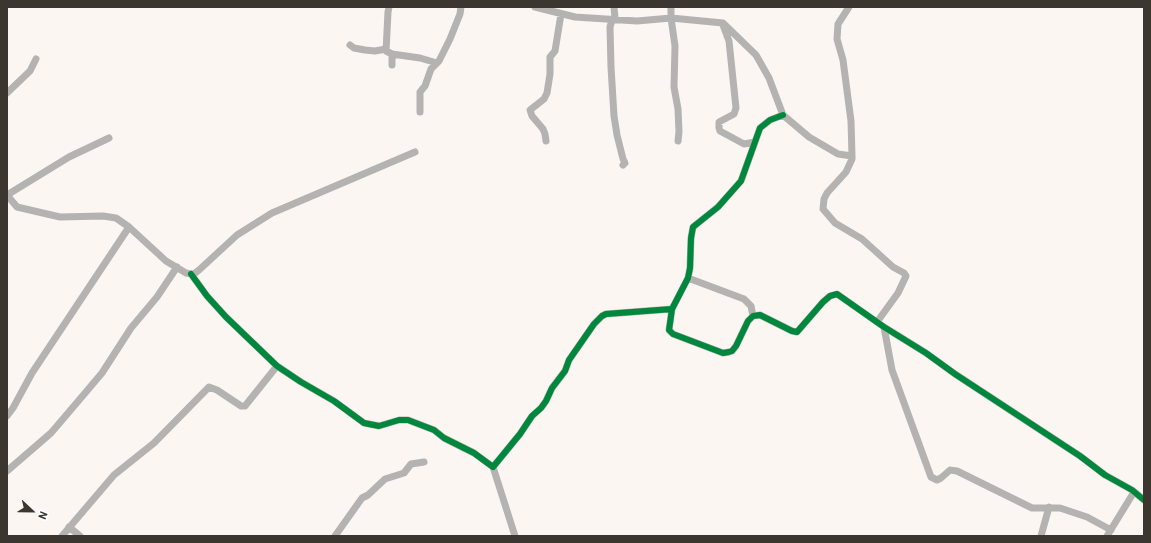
<!DOCTYPE html>
<style>
body{margin:0}
#map{position:relative;width:1151px;height:543px;overflow:hidden;background:#fbf6f2;font-family:Barlow,sans-serif}
canvas{display:block}
.frame{position:absolute;inset:0;border:8px solid #3c3631;pointer-events:none}
.north{position:absolute;left:12px;top:491px;width:40px;height:40px;-webkit-text-stroke:3px #fff;paint-order:stroke;rotate:112deg;font-size:11px;font-weight:700;line-height:16px;text-align:center;color:#3c3631}
.north::after{content:'';display:block;margin:auto;width:14px;height:18px;background:#3c3631;clip-path:polygon(50% 0,100% 100%,50% 72%,0 100%)}
</style>
<div id="map">
<canvas width="1151" height="543"></canvas>
<div class="frame"></div>
<div class="north">N</div>
</div>
<script>
const ctx = document.querySelector('canvas').getContext('2d');
ctx.lineJoin = 'round';
const poly = rows => new Path2D(rows.map(r => 'M' + r).join(''));
function stroke(path, color, width, dash) { ctx.strokeStyle = color; ctx.lineWidth = width; ctx.lineCap = dash ? 'butt' : 'round'; ctx.setLineDash(dash || []); ctx.stroke(path); }
const minor = poly([
 [389,7,388,12,386,51,392,54,392,65],
 [535,7,575,17,637,21,671,18,723,23,756,55,769,78,783,115,809,137,838,154,852,156,851,121,843,60,837,39,838,24,849,7],
 [614,7,615,18,612,20,610,27,611,67,614,116,617,135,623,159,625,163,623,165],
 [671,7,671,18,675,46,674,87,678,109,679,132,678,141],
 [723,25,729,41,736,108,734,114,719,122,719,128,720,131,744,144,755,142],
 [350,45,354,48,365,50,375,51,386,49],
 [392,54,420,58,437,63],
 [7,93,30,71,36,59],
 [420,112,420,92,425,86,431,69,439,61,450,39,460,14,461,7],
 [783,115,770,120,760,128,741,181,718,207,693,227,691,238,690,268,688,278,672,309,669,330,673,334,723,353,729,352,732,351,736,346,748,321,753,316,760,315,792,331,797,332,823,302,830,296,837,294,884,327,926,353,955,374,1080,456,1105,475,1132,490,1144,500],
 [546,141,545,134,543,129,532,116,530,110,544,99,547,93,550,74,550,57,555,51,561,14],
 [852,156,852,159,846,172,827,193,824,199,823,209,835,223,862,239,893,267,904,273,906,276,898,293,877,322],
 [7,195,17,207,60,217,103,216,116,218,129,227,166,261,186,273,191,274,194,274,199,270,237,235,272,213,415,152],
 [7,195,69,157,109,138],
 [191,274,207,296,226,317,277,366,301,382,334,401,364,423,379,426,399,420,408,420,434,430,444,438,474,453,493,467,520,434,532,416,541,408,546,401,552,388,565,371,569,360,594,324,602,316,606,314,672,309],
 [688,278,744,299,751,306,753,316],
 [884,327,892,370,931,477,937,480,941,478,950,470,957,471,1032,508,1060,508,1087,517,1111,530],
 [7,416,13,408,32,373,129,227],
 [493,467,515,536],
 [7,471,51,433,80,399,102,373,131,328,157,297,177,267],
 [69,527,80,536],
 [62,536,114,475,154,443,209,387,217,390,241,406,245,406,277,366],
 [335,536,362,498,368,495,385,479,404,473,411,464,424,462],
 [1041,536,1049,507],
 [1107,536,1134,492]
]);
const cycleway = poly([
 [783,115,770,120,760,128,741,181,718,207,693,227,691,238,690,268,688,278,672,309,669,330,673,334,723,353,729,352,732,351,736,346,748,321,753,316,760,315,792,331,797,332,823,302,830,296,837,294,884,327,926,353,955,374,1080,456,1105,475,1132,490,1144,500],
 [191,274,207,296,226,317,277,366,301,382,334,401,364,423,379,426,399,420,408,420,434,430,444,438,474,453,493,467,520,434,532,416,541,408,546,401,552,388,565,371,569,360,594,324,602,316,606,314,672,309]
]);
stroke(minor, '#b4b3b1', 7);
stroke(cycleway, '#00873e', 6);
</script>
